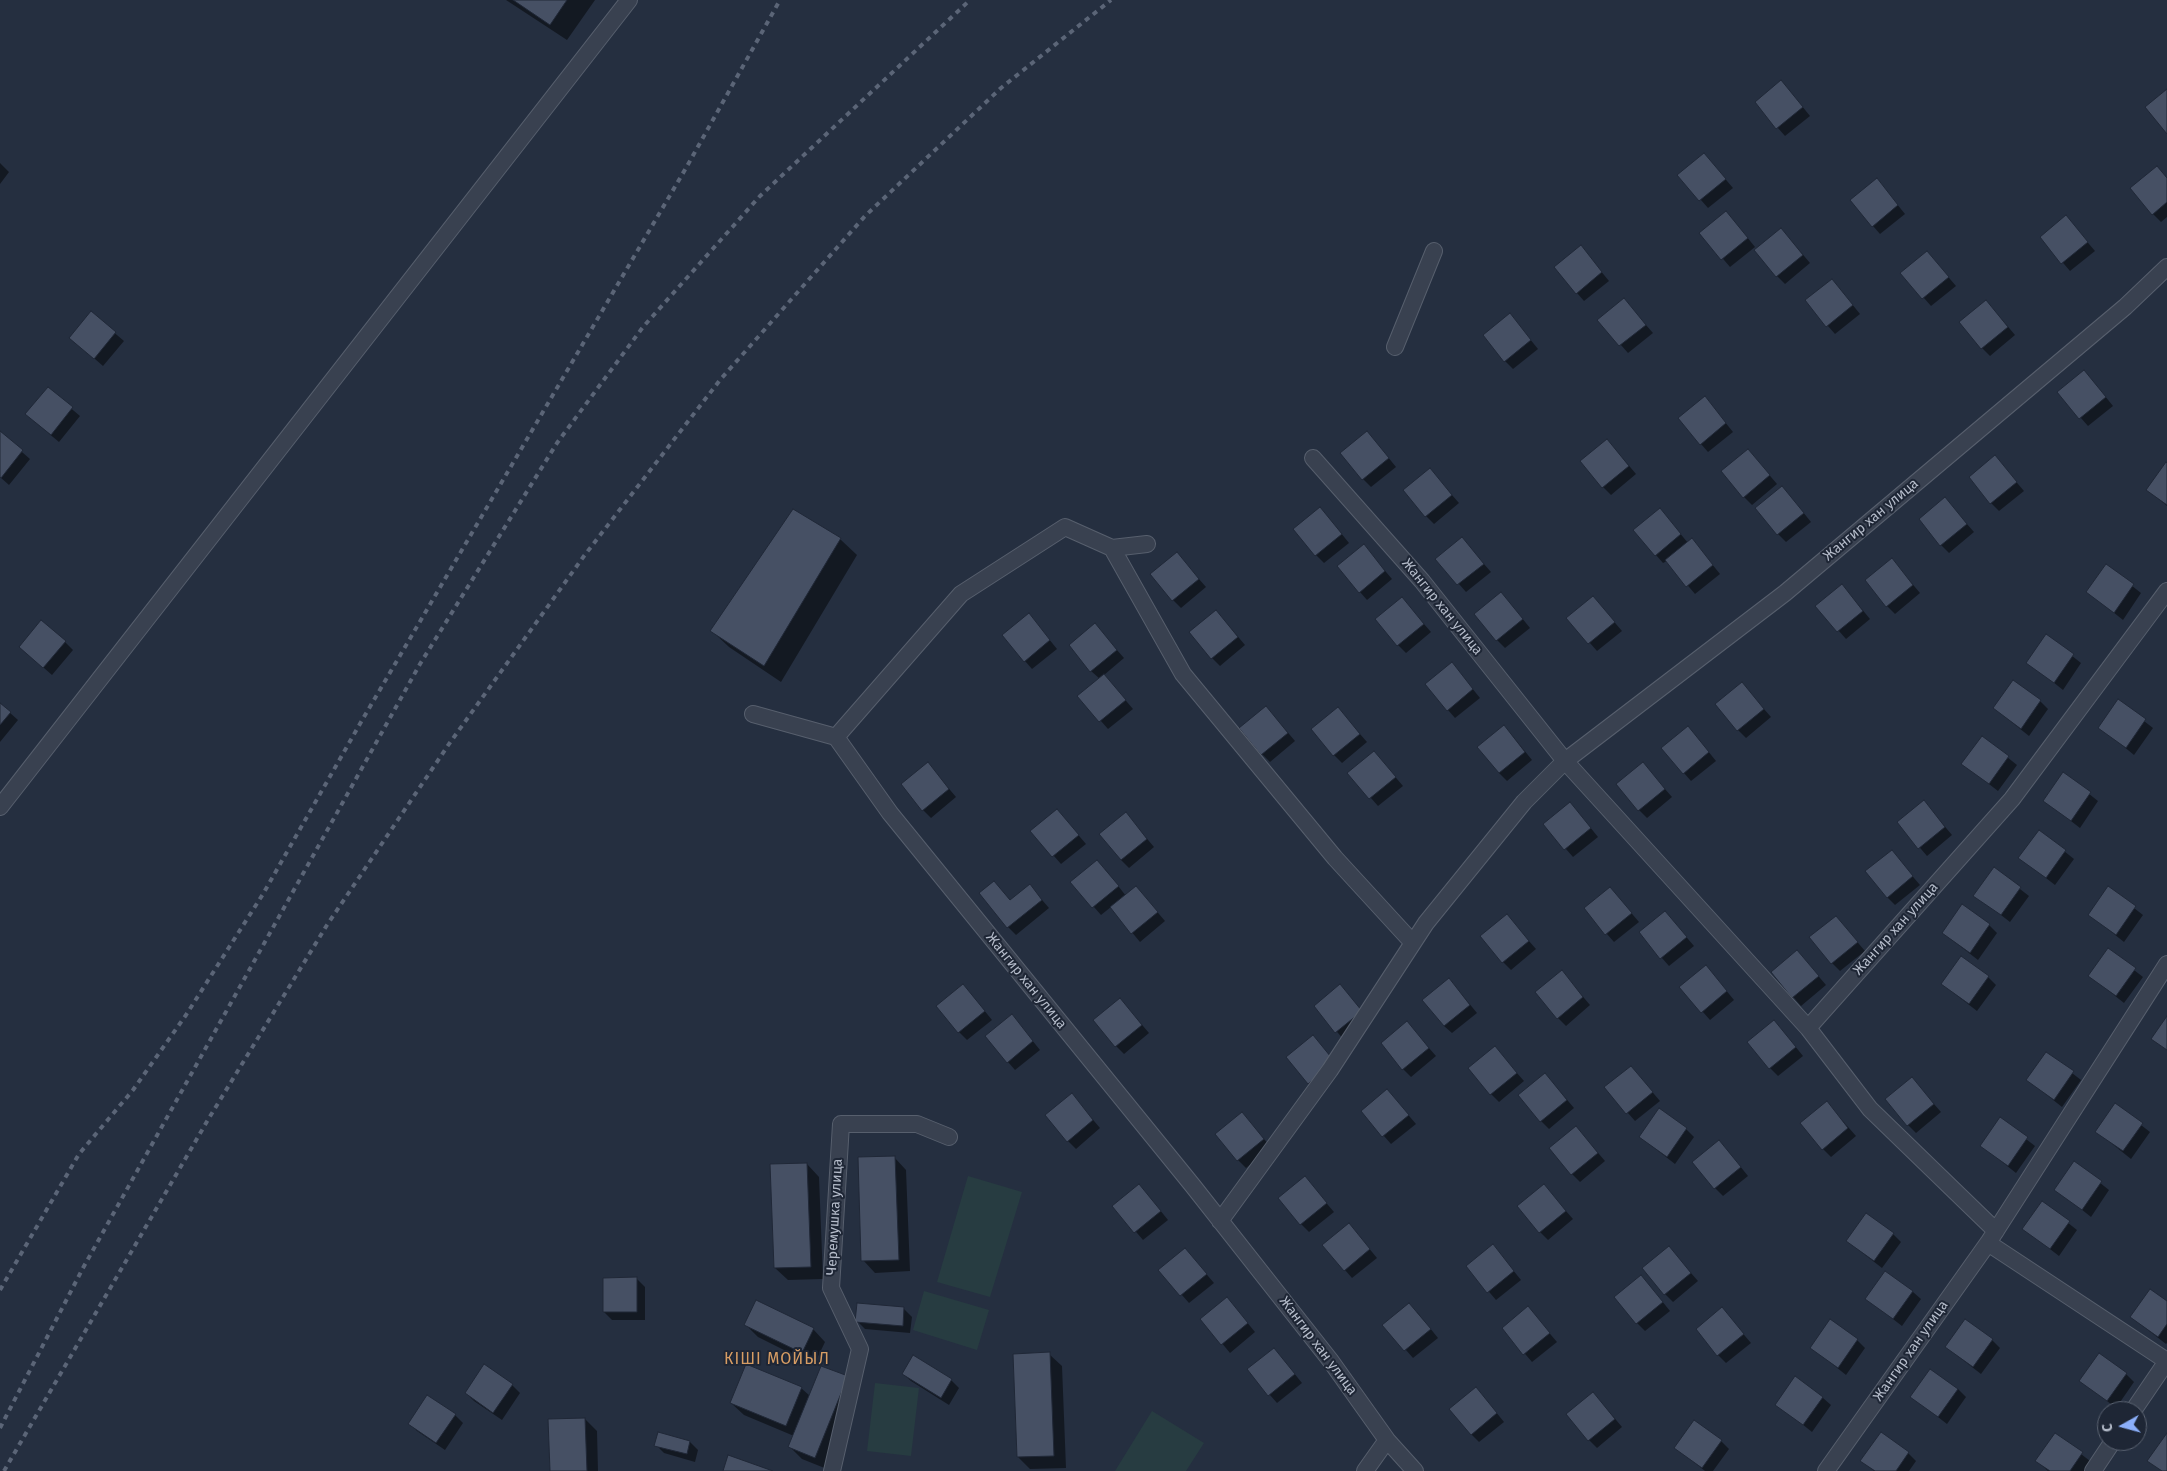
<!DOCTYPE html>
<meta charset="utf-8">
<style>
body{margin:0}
#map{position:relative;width:2167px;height:1471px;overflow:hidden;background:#252f40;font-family:"Fira Sans",sans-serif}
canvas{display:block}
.north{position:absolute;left:2097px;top:1401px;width:50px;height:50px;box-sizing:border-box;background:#1e2635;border:1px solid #5a6271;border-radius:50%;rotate:263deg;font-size:14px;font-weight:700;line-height:20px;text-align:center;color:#b5bcca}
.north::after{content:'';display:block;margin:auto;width:18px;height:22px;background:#8baffa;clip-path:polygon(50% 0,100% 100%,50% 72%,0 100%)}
</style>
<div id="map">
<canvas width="2167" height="1471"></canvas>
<div class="north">С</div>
</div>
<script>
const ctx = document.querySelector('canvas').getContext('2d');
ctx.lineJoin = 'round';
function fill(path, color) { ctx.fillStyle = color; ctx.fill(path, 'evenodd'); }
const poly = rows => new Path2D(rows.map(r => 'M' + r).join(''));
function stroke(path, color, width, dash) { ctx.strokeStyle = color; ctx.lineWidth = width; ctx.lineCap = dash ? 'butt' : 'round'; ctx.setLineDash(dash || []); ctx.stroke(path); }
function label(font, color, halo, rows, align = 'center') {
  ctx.font = font + ' "Fira Sans",sans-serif'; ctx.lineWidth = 4; ctx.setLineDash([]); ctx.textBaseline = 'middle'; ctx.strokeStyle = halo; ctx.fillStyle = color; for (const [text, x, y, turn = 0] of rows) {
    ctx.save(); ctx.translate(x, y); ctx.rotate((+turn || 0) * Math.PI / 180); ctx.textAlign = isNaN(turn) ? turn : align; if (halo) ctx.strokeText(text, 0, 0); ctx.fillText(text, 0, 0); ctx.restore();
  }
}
const green = poly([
 [968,1176,1022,1192,990,1297,937,1282],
 [924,1291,989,1310,977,1350,913,1330],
 [875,1383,919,1388,911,1456,867,1451],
 [1152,1411,1204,1443,1186,1471,1115,1471]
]);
const shadow = poly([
 [506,0,595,0,567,40],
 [1789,90,1810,116,1785,136,1756,103],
 [1704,154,1733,188,1708,208,1679,175],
 [0,163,9,172,0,184],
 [2157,168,2167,178,2167,217,2161,222,2153,214],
 [1884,188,1905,214,1880,234,1873,226],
 [2066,217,2095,251,2070,271,2041,237],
 [1734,221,1755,247,1730,267,1701,233],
 [1789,238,1810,263,1785,284,1777,276],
 [1581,247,1609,281,1584,301,1577,293],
 [1927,252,1956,286,1931,306,1902,273],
 [1839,288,1860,314,1835,334,1806,301],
 [1624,300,1653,333,1628,353,1599,320],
 [1994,310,2015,335,1990,356,1982,348],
 [91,313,124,341,103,366,71,338],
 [1517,323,1538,349,1513,369,1505,361],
 [2092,380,2113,406,2088,426,2059,393],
 [48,389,80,416,59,442,35,422],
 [1712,406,1733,432,1708,452,1701,444],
 [0,433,30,459,9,485,0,477],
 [1375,441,1396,467,1371,487,1363,479],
 [1615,449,1636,474,1611,495,1603,487],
 [1748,450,1777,484,1752,505,1744,497],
 [1995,457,2024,491,1999,511,1991,503],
 [2167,464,2167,506,2148,490],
 [1430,470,1459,503,1434,524,1426,516],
 [1790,496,1811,522,1786,542,1778,534],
 [1945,499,1974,532,1949,553,1941,545],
 [1660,509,1688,543,1699,548,1720,574,1695,594,1667,561,1663,563,1656,555],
 [1328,517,1349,543,1324,563,1316,555],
 [840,539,857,555,781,682,729,647,712,631],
 [1462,539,1491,572,1466,592,1437,559],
 [1364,546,1392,579,1367,600,1360,592],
 [1177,554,1206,587,1181,608,1173,600],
 [2107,566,2141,593,2123,620,2088,592],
 [1899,568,1920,593,1895,614,1887,606],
 [1842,585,1870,619,1846,639,1817,606],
 [1593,597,1622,631,1597,651,1568,618],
 [1402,599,1431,632,1406,653,1398,645],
 [1509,602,1530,628,1505,648,1497,640],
 [1224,620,1245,645,1220,666,1212,658],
 [1036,623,1057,649,1032,669,1025,661],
 [1095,625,1124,658,1104,675,1133,709,1108,729,1079,696,1100,679,1091,671],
 [2047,636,2081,663,2063,690,2028,662],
 [65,642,73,650,52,675,20,647],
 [1459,672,1480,698,1455,718,1448,710],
 [1742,684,1771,717,1746,738,1738,730],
 [2040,701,2048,709,2029,736,1994,708],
 [2118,701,2153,728,2134,755,2100,727],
 [0,704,18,720,0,742],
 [1338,709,1367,742,1342,763,1334,755],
 [1274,716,1295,741,1270,762,1262,754],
 [1511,734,1532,760,1507,781,1499,773],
 [1695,735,1716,761,1691,781,1684,773],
 [1982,737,2017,765,1998,791,1963,764],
 [1374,752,1403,786,1378,806,1349,773],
 [1643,764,1672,797,1647,818,1639,810],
 [935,772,956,797,931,818,923,810],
 [2064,774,2098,801,2080,828,2045,801],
 [1057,810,1086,844,1061,864,1032,831],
 [1931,810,1952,835,1927,856,1898,822],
 [1577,811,1598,837,1573,857,1544,824],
 [1133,822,1154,847,1129,868,1121,860],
 [2039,831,2074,859,2055,885,2020,858],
 [1891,851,1920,885,1895,905,1887,897],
 [1105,869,1126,896,1136,887,1165,921,1140,942,1111,907,1101,915,1072,882],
 [1994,869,2029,896,2010,922,1975,895],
 [994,882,1011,901,1030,886,1049,908,1016,935,1008,927],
 [1610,888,1639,922,1614,942,1585,909],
 [2108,888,2143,915,2124,942,2090,915],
 [1665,912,1694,946,1669,966,1640,933],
 [1507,916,1536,949,1511,970,1503,962],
 [1836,917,1865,951,1840,971,1832,963],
 [1989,925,1997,933,1978,960,1943,933],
 [2108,950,2143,977,2124,1003,2090,976],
 [1797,951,1826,985,1801,1006,1772,972],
 [1706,966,1734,1000,1710,1020,1681,987],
 [1562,972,1590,1005,1566,1026,1558,1018],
 [1988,977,1996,985,1977,1011,1942,984],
 [1449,979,1477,1013,1452,1033,1444,1026],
 [1340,986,1369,1020,1344,1040,1315,1006],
 [971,994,992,1020,967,1040,959,1032],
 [1120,999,1149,1033,1124,1054,1116,1046],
 [1407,1023,1436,1056,1411,1077,1403,1069],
 [1019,1024,1040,1050,1015,1070,1008,1062],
 [1782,1030,1803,1056,1778,1076,1770,1068],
 [1495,1048,1524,1081,1499,1102,1491,1094],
 [2046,1053,2081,1080,2062,1107,2028,1080],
 [1631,1067,1660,1101,1635,1121,1606,1088],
 [1912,1079,1941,1112,1916,1133,1908,1125],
 [1553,1083,1574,1108,1549,1129,1541,1121],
 [1387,1090,1416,1124,1391,1144,1362,1111],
 [1072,1095,1100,1128,1076,1149,1068,1141],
 [1827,1103,1856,1136,1831,1157,1823,1149],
 [2115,1105,2150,1132,2131,1159,2096,1131],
 [1242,1114,1271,1147,1246,1168,1238,1160],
 [2000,1119,2035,1146,2016,1173,1982,1146],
 [1576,1127,1605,1161,1580,1182,1572,1174],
 [1686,1129,1694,1137,1675,1164,1640,1137],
 [1727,1150,1748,1176,1723,1196,1715,1188],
 [894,1157,906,1170,910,1271,875,1273,863,1260],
 [2075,1163,2109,1190,2091,1217,2056,1189],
 [807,1164,819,1177,823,1279,788,1280,775,1268],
 [1305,1178,1334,1212,1309,1232,1301,1224],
 [1544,1186,1573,1219,1548,1240,1540,1232],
 [1147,1194,1168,1220,1143,1240,1114,1206],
 [2043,1203,2077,1230,2059,1256,2024,1229],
 [1349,1224,1377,1258,1352,1278,1345,1270],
 [1893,1234,1901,1242,1882,1268,1847,1241],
 [1669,1248,1698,1281,1673,1302,1665,1294],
 [1185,1249,1214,1283,1189,1303,1160,1270],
 [1500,1254,1521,1280,1496,1300,1468,1267],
 [637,1279,645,1287,645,1320,612,1320,604,1312],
 [1649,1285,1670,1311,1645,1331,1637,1323],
 [1913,1292,1921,1299,1902,1326,1867,1299],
 [1227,1298,1255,1332,1230,1353,1202,1319],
 [2167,1302,2167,1343,2166,1344,2131,1317],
 [1528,1308,1557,1342,1532,1362,1503,1328],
 [904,1309,912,1317,910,1333,865,1329,857,1321],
 [1722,1309,1751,1343,1726,1363,1718,1355],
 [1417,1312,1438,1338,1413,1358,1384,1325],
 [746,1325,813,1329,825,1342,814,1365,758,1337],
 [1857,1340,1865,1348,1846,1375,1811,1347],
 [1992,1340,2000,1348,1981,1374,1946,1347],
 [1049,1354,1062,1366,1066,1468,1030,1469,1018,1457],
 [1281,1357,1302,1383,1277,1403,1248,1370],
 [903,1374,951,1380,959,1388,949,1405,911,1381],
 [2126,1374,2134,1382,2116,1408,2081,1381],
 [847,1378,859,1390,827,1469,802,1459,790,1447,794,1436,744,1415,731,1403,801,1388,810,1396],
 [512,1385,520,1393,502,1420,474,1401,466,1393],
 [1958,1389,1966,1397,1947,1424,1912,1397],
 [1483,1396,1504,1422,1479,1442,1471,1434],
 [1823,1398,1831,1405,1812,1432,1777,1404],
 [1601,1402,1622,1427,1597,1448,1589,1440],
 [455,1415,463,1423,445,1450,417,1431,409,1423],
 [585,1419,597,1431,598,1471,551,1471],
 [2055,1434,2090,1461,2084,1471,2048,1471,2037,1461],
 [1721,1441,1729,1449,1713,1471,1705,1471,1676,1448],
 [690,1442,698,1450,695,1462,664,1453,656,1445],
 [1908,1453,1916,1461,1909,1471,1874,1471,1862,1461]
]);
const building = poly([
 [513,0,567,0,550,25,513,0],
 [1781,80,1803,107,1776,129,1755,102,1781,80],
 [2167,89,2167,134,2145,107,2167,89],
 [1704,153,1726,179,1699,201,1677,175,1704,153],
 [2157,166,2167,178,2167,202,2152,215,2130,188,2157,166],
 [1877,178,1898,205,1872,227,1850,200,1877,178],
 [1726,211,1748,238,1721,260,1699,233,1726,211],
 [2066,215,2088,242,2061,264,2040,237,2066,215],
 [1781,228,1803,255,1776,277,1754,250,1781,228],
 [1581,245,1602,272,1576,294,1554,267,1581,245],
 [1927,251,1949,277,1922,299,1900,273,1927,251],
 [1832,279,1853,305,1826,327,1805,300,1832,279],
 [1624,298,1646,325,1619,346,1597,320,1624,298],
 [1986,300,2008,327,1981,349,1959,322,1986,300],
 [91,311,116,332,94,359,69,338,91,311],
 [1510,313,1531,340,1504,362,1483,335,1510,313],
 [2084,370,2106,397,2079,419,2057,392,2084,370],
 [48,387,73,407,51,435,25,414,48,387],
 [1705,396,1726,423,1700,445,1678,418,1705,396],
 [0,431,23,450,1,478,0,477,0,431],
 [1367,431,1389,458,1362,480,1340,453,1367,431],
 [1607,439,1629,466,1602,488,1580,461,1607,439],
 [1748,449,1770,475,1743,498,1721,471,1748,449],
 [1995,455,2017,482,1990,504,1969,477,1995,455],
 [2166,462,2167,463,2167,505,2146,490,2166,462],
 [1430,468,1452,495,1425,517,1403,490,1430,468],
 [1782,486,1804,513,1777,535,1755,508,1782,486],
 [1945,497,1967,524,1940,546,1919,519,1945,497],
 [1320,507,1342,534,1315,556,1293,529,1320,507],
 [1660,508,1681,534,1655,556,1633,530,1660,508],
 [793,509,841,538,764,666,710,631,793,509],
 [1462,537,1484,564,1457,585,1435,559,1462,537],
 [1692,538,1713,565,1686,587,1665,560,1692,538],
 [1364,544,1385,571,1359,593,1337,566,1364,544],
 [1177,552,1199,579,1172,601,1150,574,1177,552],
 [1892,558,1913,585,1886,607,1865,580,1892,558],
 [2106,564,2134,584,2114,613,2086,592,2106,564],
 [1842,584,1863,611,1837,632,1815,606,1842,584],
 [1501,592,1523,619,1496,641,1474,614,1501,592],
 [1593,596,1615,622,1588,644,1566,618,1593,596],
 [1402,597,1424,624,1397,646,1375,619,1402,597],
 [1216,610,1238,637,1211,659,1189,632,1216,610],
 [1029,613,1050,640,1024,662,1002,635,1029,613],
 [41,620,66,641,43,668,19,647,41,620],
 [1095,623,1117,650,1090,672,1069,645,1095,623],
 [2046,634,2074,654,2054,683,2026,663,2046,634],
 [1452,662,1473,689,1447,711,1425,684,1452,662],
 [1104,674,1126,700,1099,722,1077,696,1104,674],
 [2013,680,2041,700,2021,729,1993,708,2013,680],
 [1742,682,1764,709,1737,731,1715,704,1742,682],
 [2118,699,2146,719,2126,748,2098,728,2118,699],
 [0,703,11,712,0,725,0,703],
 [1266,706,1288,733,1261,755,1239,728,1266,706],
 [1338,707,1360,734,1333,756,1311,729,1338,707],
 [1504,725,1525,752,1499,773,1477,747,1504,725],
 [1688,726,1709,752,1683,774,1661,748,1688,726],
 [1982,736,2009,756,1989,784,1961,764,1982,736],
 [1374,751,1396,777,1369,799,1347,773,1374,751],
 [928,762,949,789,922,811,901,784,928,762],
 [1643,762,1665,789,1638,811,1616,784,1643,762],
 [2063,772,2091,792,2071,821,2043,801,2063,772],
 [1924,800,1945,827,1918,849,1897,822,1924,800],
 [1570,802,1591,828,1564,850,1543,824,1570,802],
 [1057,809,1079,835,1052,857,1030,831,1057,809],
 [1126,812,1147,839,1121,860,1099,834,1126,812],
 [2039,830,2066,850,2046,878,2018,858,2039,830],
 [1892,850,1913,876,1887,898,1865,871,1892,850],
 [1097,860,1119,886,1092,908,1070,882,1097,860],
 [1994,867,2021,887,2001,915,1973,896,1994,867],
 [994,881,1010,900,1030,884,1042,900,1007,928,979,893,994,881],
 [1136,886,1158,912,1131,934,1110,907,1136,886],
 [2108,886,2136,906,2116,935,2088,915,2108,886],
 [1610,887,1632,913,1605,935,1584,908,1610,887],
 [1962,904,1990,924,1970,953,1942,933,1962,904],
 [1665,911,1687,937,1660,959,1639,932,1665,911],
 [1507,914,1529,941,1502,963,1480,936,1507,914],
 [1836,916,1858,942,1831,964,1809,937,1836,916],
 [2108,948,2136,968,2116,996,2088,976,2108,948],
 [1797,950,1819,976,1792,998,1771,972,1797,950],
 [1961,956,1989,976,1969,1004,1941,984,1961,956],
 [1706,965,1727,991,1701,1013,1679,987,1706,965],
 [1562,970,1583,997,1557,1019,1535,992,1562,970],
 [1449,978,1470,1005,1444,1026,1422,1000,1449,978],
 [963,984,985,1011,958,1033,936,1006,963,984],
 [1340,984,1362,1011,1335,1033,1314,1006,1340,984],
 [1120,998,1142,1025,1115,1047,1093,1020,1120,998],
 [1012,1014,1033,1041,1007,1063,985,1036,1012,1014],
 [2167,1016,2167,1050,2151,1039,2167,1016],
 [1774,1020,1796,1047,1769,1069,1747,1042,1774,1020],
 [1407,1021,1429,1048,1402,1070,1381,1043,1407,1021],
 [1313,1035,1335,1062,1308,1084,1286,1057,1313,1035],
 [1495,1046,1517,1073,1490,1095,1468,1068,1495,1046],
 [2046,1052,2074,1071,2054,1100,2026,1080,2046,1052],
 [1631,1066,1653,1092,1626,1114,1604,1087,1631,1066],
 [1545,1073,1567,1100,1540,1122,1518,1095,1545,1073],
 [1912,1077,1934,1104,1907,1126,1885,1099,1912,1077],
 [1387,1089,1409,1115,1382,1137,1361,1111,1387,1089],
 [1072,1093,1093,1120,1067,1142,1045,1115,1072,1093],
 [1827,1101,1848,1128,1822,1150,1800,1123,1827,1101],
 [2115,1103,2143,1123,2123,1151,2095,1132,2115,1103],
 [1659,1108,1687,1128,1667,1157,1639,1137,1659,1108],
 [1242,1112,1264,1139,1237,1161,1215,1134,1242,1112],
 [2000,1117,2028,1137,2008,1166,1980,1146,2000,1117],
 [1576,1126,1598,1153,1571,1175,1549,1148,1576,1126],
 [1719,1140,1741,1167,1714,1189,1692,1162,1719,1140],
 [895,1156,899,1260,861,1261,858,1157,895,1156],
 [2074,1161,2102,1181,2082,1210,2054,1190,2074,1161],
 [807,1163,811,1267,774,1268,770,1164,807,1163],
 [1305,1176,1327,1203,1300,1225,1278,1198,1305,1176],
 [1139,1184,1161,1211,1134,1233,1112,1206,1139,1184],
 [1544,1184,1566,1211,1539,1233,1517,1206,1544,1184],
 [2042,1201,2070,1221,2050,1249,2022,1229,2042,1201],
 [1866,1213,1894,1233,1874,1261,1846,1241,1866,1213],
 [1349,1223,1370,1249,1344,1271,1322,1245,1349,1223],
 [1493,1244,1514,1271,1487,1293,1466,1266,1493,1244],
 [1669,1246,1691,1273,1664,1295,1642,1268,1669,1246],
 [1185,1248,1207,1274,1180,1296,1158,1270,1185,1248],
 [1885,1271,1913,1291,1893,1319,1865,1299,1885,1271],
 [1641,1275,1663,1302,1636,1324,1614,1297,1641,1275],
 [637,1277,637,1312,603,1312,603,1278,637,1277],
 [2150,1289,2167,1301,2167,1324,2158,1337,2130,1317,2150,1289],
 [1227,1297,1248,1323,1221,1345,1200,1319,1227,1297],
 [756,1300,814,1328,802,1353,744,1325,756,1300],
 [857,1303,904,1307,903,1326,855,1322,857,1303],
 [1409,1303,1431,1329,1404,1351,1382,1325,1409,1303],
 [1528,1306,1550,1333,1523,1355,1502,1328,1528,1306],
 [1722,1307,1744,1334,1717,1356,1696,1329,1722,1307],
 [1830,1319,1858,1339,1838,1368,1810,1348,1830,1319],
 [1965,1319,1993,1339,1973,1367,1945,1347,1965,1319],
 [1274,1348,1295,1374,1268,1396,1247,1369,1274,1348],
 [1050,1352,1054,1456,1017,1457,1013,1354,1050,1352],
 [2099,1353,2127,1373,2107,1401,2079,1381,2099,1353],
 [913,1355,952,1379,941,1398,902,1374,913,1355],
 [484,1364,513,1384,493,1413,465,1393,484,1364],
 [746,1364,802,1387,786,1426,730,1403,746,1364],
 [821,1366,848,1376,815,1458,788,1447,821,1366],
 [1930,1369,1958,1389,1938,1417,1910,1397,1930,1369],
 [1795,1376,1823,1397,1803,1425,1775,1405,1795,1376],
 [1476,1387,1497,1413,1471,1435,1449,1409,1476,1387],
 [1593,1392,1615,1419,1588,1441,1566,1414,1593,1392],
 [427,1395,456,1414,436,1443,408,1424,427,1395],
 [585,1418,587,1471,550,1471,548,1419,585,1418],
 [1694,1420,1722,1440,1702,1468,1674,1448,1694,1420],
 [658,1432,690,1441,687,1454,654,1446,658,1432],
 [1881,1432,1909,1452,1896,1471,1875,1471,1860,1461,1881,1432],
 [2055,1433,2083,1452,2070,1471,2050,1471,2035,1461,2055,1433],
 [2167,1433,2167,1471,2162,1471,2147,1461,2167,1433],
 [728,1455,773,1471,723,1471,728,1455]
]);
const street = poly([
 [1395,347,1434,251],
 [1313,458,1422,581,1565,761,1808,1028,1870,1109,1996,1231],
 [1112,548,1183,674,1335,858,1413,943],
 [753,714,836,737,890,813,1193,1186,1330,1360,1387,1440,1415,1471],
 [836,737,961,594,1065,527,1112,548,1147,544],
 [0,807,629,0],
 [1808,1028,2012,799,2167,591],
 [1220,1221,1330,1070,1426,923,1524,802,1565,761,1785,593,2125,307,2167,267],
 [1988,1243,2167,1361],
 [2133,1411,2167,1361],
 [832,1471,860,1349,831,1288,841,1124,917,1124,949,1137],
 [1365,1471,1387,1440],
 [1826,1471,1988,1243,2167,964],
 [2093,1471,2113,1441]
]);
const rail = poly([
 [0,1290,79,1154,133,1090,186,1015,263,894,361,722,686,168,780,0],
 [0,1428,83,1268,420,664,557,443,643,327,760,196,970,0],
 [4,1471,209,1118,327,925,449,744,584,556,720,380,865,216,1001,88,1111,0]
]);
const streetNames = [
 ["Жангир хан улица",1871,520,-40],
 ["Жангир хан улица",1442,607,51],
 ["Жангир хан улица",1896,929,-48],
 ["Жангир хан улица",1026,981,51],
 ["Черемушка улица",835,1217,-87],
 ["Жангир хан улица",1318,1346,53],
 ["Жангир хан улица",1911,1351,-55]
];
const quarterNames = [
 ["КІШІ МОЙЫЛ",777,1360]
];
fill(green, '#273c41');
fill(shadow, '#0007');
fill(building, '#465064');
stroke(building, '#202837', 1);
stroke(street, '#575f6d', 18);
stroke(street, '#394150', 16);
stroke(rail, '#5b6577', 4, [5, 5]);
label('14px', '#b5bcca', '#1e2635', streetNames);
ctx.letterSpacing = '1px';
label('16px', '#d79d64', '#1e2635', quarterNames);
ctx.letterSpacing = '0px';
</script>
